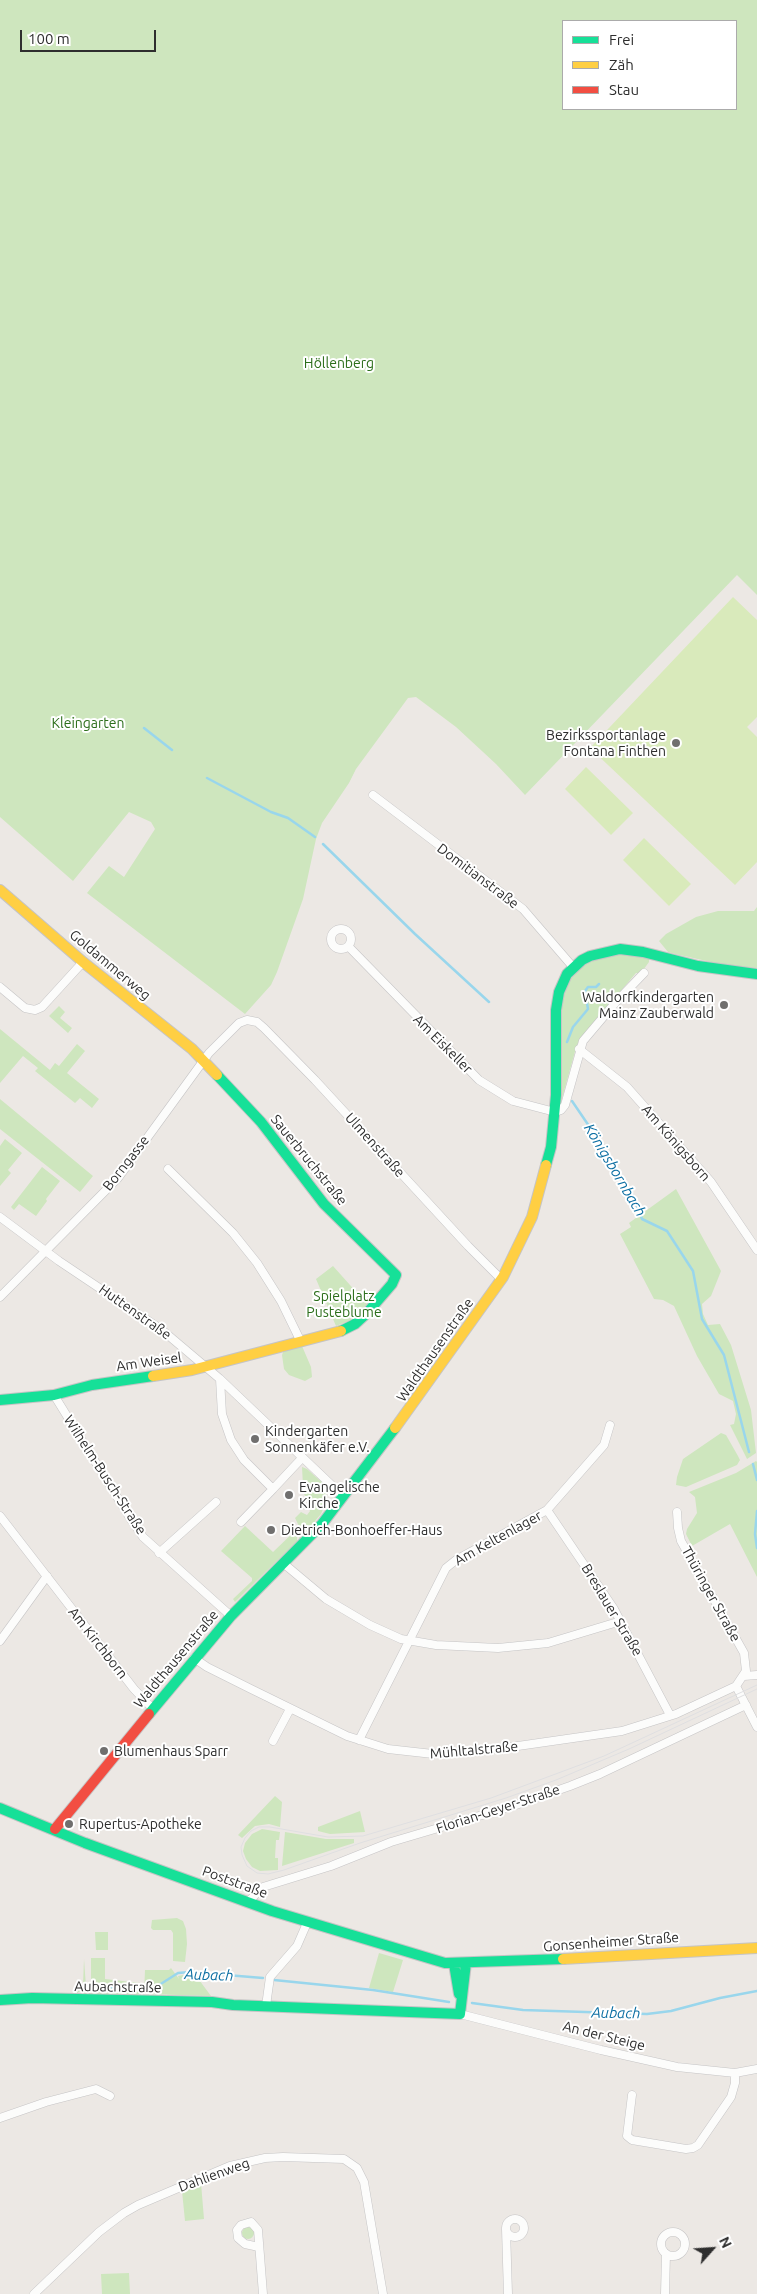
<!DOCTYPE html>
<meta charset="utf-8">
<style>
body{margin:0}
#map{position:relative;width:757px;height:2294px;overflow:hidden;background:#ece8e4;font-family:Ubuntu,sans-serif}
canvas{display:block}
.legend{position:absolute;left:562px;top:20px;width:175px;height:90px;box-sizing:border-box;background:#fff;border:1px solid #ababab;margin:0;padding:6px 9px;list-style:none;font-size:15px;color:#2e2e2e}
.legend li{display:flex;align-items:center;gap:10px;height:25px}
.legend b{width:25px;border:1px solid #ababab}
.north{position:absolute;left:687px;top:2224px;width:50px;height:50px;-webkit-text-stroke:4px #fff;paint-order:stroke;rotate:64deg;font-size:14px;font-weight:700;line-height:20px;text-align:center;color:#2e2e2e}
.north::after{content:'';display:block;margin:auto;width:18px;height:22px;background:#2e2e2e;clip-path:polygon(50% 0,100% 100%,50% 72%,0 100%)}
.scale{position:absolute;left:20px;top:30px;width:136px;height:22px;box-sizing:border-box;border:2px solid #2e2e2e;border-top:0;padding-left:6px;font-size:15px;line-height:18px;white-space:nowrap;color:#2e2e2e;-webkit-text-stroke:4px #fff;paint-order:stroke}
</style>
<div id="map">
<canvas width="757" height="2294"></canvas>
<ul class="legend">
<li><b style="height:6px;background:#16e098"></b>Frei</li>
<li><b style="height:6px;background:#ffcf43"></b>Zäh</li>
<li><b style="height:6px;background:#f24e42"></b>Stau</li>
</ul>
<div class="north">N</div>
<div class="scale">100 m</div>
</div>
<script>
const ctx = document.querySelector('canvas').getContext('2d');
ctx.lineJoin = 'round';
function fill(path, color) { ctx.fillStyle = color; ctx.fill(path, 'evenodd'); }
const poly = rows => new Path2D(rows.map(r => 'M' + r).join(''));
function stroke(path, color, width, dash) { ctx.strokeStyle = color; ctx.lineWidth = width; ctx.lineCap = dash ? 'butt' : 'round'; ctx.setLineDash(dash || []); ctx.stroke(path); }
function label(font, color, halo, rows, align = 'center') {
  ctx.font = font + ' Ubuntu,sans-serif'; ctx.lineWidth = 4; ctx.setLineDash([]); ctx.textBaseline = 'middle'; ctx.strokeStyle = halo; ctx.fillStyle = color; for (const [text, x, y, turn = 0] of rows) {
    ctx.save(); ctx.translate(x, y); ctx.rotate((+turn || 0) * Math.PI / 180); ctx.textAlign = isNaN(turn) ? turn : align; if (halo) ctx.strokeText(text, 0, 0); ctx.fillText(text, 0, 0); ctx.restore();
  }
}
const green = poly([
 [0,0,757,0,757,595,737,575,525,795,496,764,456,727,416,697,408,698,356,769,349,783,322,823,316,839,303,899,277,972,271,985,245,1014,87,893,109,866,124,877,155,829,151,822,129,812,73,881,0,817],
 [563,21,736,21,736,109,563,109],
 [757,907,757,968,725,965,675,954,668,952,659,941,666,934,696,917,718,911,754,911],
 [612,953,631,954,649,959,649,962,641,973,636,973,580,1039,576,1048,561,1102,560,1004,573,974,588,961],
 [59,1006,65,1012,60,1018,72,1028,68,1033,49,1016],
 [0,1029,50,1070,55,1063,59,1066,77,1044,85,1051,67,1073,99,1099,92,1108,80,1098,75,1103,35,1071,38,1068,23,1056,0,1083],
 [0,1099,93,1176,80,1192,0,1129],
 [5,1139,22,1153,8,1170,11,1173,0,1186,0,1146],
 [42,1167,60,1181,46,1199,47,1201,36,1216,19,1204,14,1210,11,1207],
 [676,1189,721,1271,711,1296,702,1304,703,1314,708,1325,720,1324,731,1345,751,1410,756,1453,747,1459,730,1425,734,1424,736,1414,733,1401,719,1394,697,1356,674,1306,663,1300,654,1299,620,1234,631,1227,629,1223],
 [333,1266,367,1304,351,1320,336,1326,316,1279],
 [302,1346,311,1367,312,1377,305,1381,289,1375,284,1369,282,1355,284,1350],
 [721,1433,726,1435,738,1456,740,1460,737,1465,686,1487,676,1485,677,1477,683,1459],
 [756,1461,757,1462,757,1577,730,1524,692,1546,686,1534,687,1529,697,1513,695,1497,689,1492,736,1473],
 [302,1467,307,1469,325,1485,327,1500,321,1514,299,1540,300,1528,295,1518,301,1512,307,1515,310,1511,308,1506,309,1501,301,1490,303,1486],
 [245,1526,273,1552,297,1529,297,1541,235,1602,233,1599,252,1581,252,1578,221,1551],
 [275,1796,282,1802,280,1827,269,1824,255,1826,242,1838,238,1835],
 [360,1811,365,1832,330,1834,318,1831,318,1827],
 [262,1829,280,1832,279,1840,276,1840,275,1858,278,1858,278,1870,260,1871,252,1867,246,1859,243,1851,245,1843,252,1834],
 [285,1832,326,1839,354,1839,354,1843,282,1866],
 [177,1918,183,1921,186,1929,187,1944,185,1962,173,1961,173,1933,171,1930,153,1930,151,1928,152,1920],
 [95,1932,108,1932,108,1950,96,1950],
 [379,1953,403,1960,393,1992,369,1988],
 [91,1958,105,1958,105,1979,140,1983,141,1992,137,1995,81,1994,87,1988,88,1982,91,1982],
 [84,1959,86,1987,76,1994,76,1985,83,1985],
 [171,1968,179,1979,178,1976,194,1973,211,1996,144,1994,145,1970,169,1970],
 [201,2183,204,2219,185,2221,182,2191],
 '242 2233a6 6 0 1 1 12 0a6 6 0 1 1-12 0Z',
 [129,2273,130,2294,102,2294,101,2274]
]);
const pitch = poly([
 [733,597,757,620,757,717,747,727,757,737,757,862,735,885,590,748],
 [586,767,633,813,611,835,565,789],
 [644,838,691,884,669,906,623,860]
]);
const stream = poly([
 [144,728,172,750],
 [207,778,271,812,288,818,315,837],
 [323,844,415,934,489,1002],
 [567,1042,573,1027,588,1009,585,991,588,987,596,987,599,984],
 [572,1101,606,1151,613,1168,633,1196,642,1219,667,1231,693,1271,702,1319,724,1355,749,1452],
 [753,1464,757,1480],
 [757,1511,755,1534,757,1548],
 [274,1980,373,1990,449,2002],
 [98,1987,146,1988,156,1987,178,1973,190,1972,263,1978],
 [472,2003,523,2010,647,2014,671,2011,720,1998,757,1991]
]);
const street = poly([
 [373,795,523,909,573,967],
 '331 939a10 10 0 1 1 20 0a10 10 0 1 1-20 0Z',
 [348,946,479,1080,513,1101,555,1112,561,1110,565,1105,583,1041,616,1002,644,973],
 [0,987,25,1008,35,1010,42,1007,83,962],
 [579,1049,627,1087,711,1182,757,1250],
 [168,1169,233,1233,257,1263,281,1301,300,1340],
 [0,1217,59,1261,162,1330,220,1379,343,1496],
 [0,1297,118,1178,209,1053,239,1023,247,1020,257,1022,264,1028,315,1080,468,1246,501,1279],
 [220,1379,222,1414,231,1440,244,1460,273,1489,302,1458],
 [54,1395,130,1518,143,1537,231,1616],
 [547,1510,614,1609,670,1715],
 [0,1516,134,1689,152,1708],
 [241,1522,273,1489],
 [159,1553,216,1502],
 [283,1563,326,1599,370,1625,401,1639,436,1645,498,1648,548,1643,621,1621],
 [0,1641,47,1576],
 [194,1658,207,1667,251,1689,347,1736,388,1749,433,1754,504,1748,622,1731,676,1714,736,1686,746,1671,744,1653,681,1541,678,1528,677,1512],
 [744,1676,757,1675],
 [736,1686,757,1727],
 [359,1740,446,1568,456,1560,547,1510,604,1445,610,1425],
 [273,1741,290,1709],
 [248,1902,263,1887,331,1866,391,1842,516,1805,570,1786,600,1774,746,1705],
 [266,2006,270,1977,297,1946,307,1923],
 [460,2014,601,2050,677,2067,735,2073,757,2069],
 [632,2095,627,2136,632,2140,686,2149,693,2148,698,2145,731,2097,735,2083,735,2073],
 [0,2118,46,2102,96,2089,110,2096],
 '506 2228a9 9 0 1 1 18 0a9 9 0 1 1-18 0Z',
 [506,2229,508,2294],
 '661 2244a12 12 0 1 1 24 0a12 12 0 1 1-24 0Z',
 [259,2247,245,2244,238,2238,237,2230,241,2225,251,2222,258,2230,263,2294],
 [34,2294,99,2232,124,2213,138,2205,230,2166,265,2158,283,2157,344,2159,357,2168,364,2182,383,2294],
 [665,2294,666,2254]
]);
const fast = poly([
 [217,1075,261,1122,324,1204,396,1275,392,1284,367,1313,355,1324,341,1331],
 [546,1165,551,1147,556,1095,556,1010,559,992,567,974,582,960,590,956,620,949,643,952,698,966,757,974],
 [0,1400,54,1395,92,1385,153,1376],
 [149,1714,231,1616,322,1524,395,1428],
 [0,1808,85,1843,272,1911,445,1963,563,1959],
 [454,1964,459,1994],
 [0,2000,32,1998,212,2002,233,2005,460,2014,466,1963]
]);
const slow = poly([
 [0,890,83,962,192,1049,217,1075],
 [153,1376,192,1370,341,1331],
 [395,1428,503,1277,532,1217,546,1165],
 [563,1959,757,1948]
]);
const jam = poly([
 [55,1829,149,1714]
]);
const tram = poly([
 [757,1685,604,1756,491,1798,363,1836,328,1837,270,1827,259,1827,251,1831,245,1838,241,1847,242,1855,247,1866,257,1873,268,1874,284,1870,360,1843,506,1798,556,1780,629,1749,757,1689]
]);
const markers = [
 [676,743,5,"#706f6e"],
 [724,1005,5,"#706f6e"],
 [255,1439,5,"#706f6e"],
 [289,1495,5,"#706f6e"],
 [271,1530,5,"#706f6e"],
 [104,1751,5,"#706f6e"],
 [69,1824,5,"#706f6e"]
];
const parkNames = [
 ["Höllenberg",339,363],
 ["Kleingarten",88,723],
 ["Spielplatz",344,1296],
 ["Pusteblume",344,1312]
];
const poiNames = [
 ["Bezirkssportanlage",666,735,"right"],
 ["Fontana Finthen",666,751,"right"],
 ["Waldorfkindergarten",714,997,"right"],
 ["Mainz Zauberwald",714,1013,"right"],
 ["Kindergarten",265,1431],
 ["Sonnenkäfer e.V.",265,1447],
 ["Evangelische",299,1487],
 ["Kirche",299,1503],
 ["Dietrich-Bonhoeffer-Haus",281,1530],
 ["Blumenhaus Sparr",114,1751],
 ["Rupertus-Apotheke",79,1824]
];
const streetNames = [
 ["Domitianstraße",478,876,37],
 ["Goldammerweg",110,965,40],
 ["Am Eiskeller",443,1044,45],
 ["Am Königsborn",676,1143,49],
 ["Ulmenstraße",375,1145,48],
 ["Sauerbruchstraße",309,1160,51],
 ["Borngasse",126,1163,-52],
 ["Huttenstraße",135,1312,35],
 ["Waldthausenstraße",435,1350,-55],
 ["Am Weisel",149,1362,-8],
 ["Wilhelm-Busch-Straße",105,1475,57],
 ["Am Keltenlager",498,1538,-29],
 ["Thüringer Straße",711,1594,61],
 ["Breslauer Straße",612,1610,59],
 ["Am Kirchborn",98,1643,52],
 ["Waldthausenstraße",176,1659,-50],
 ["Mühltalstraße",474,1750,-5],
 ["Florian-Geyer-Straße",498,1809,-18],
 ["Poststraße",235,1882,20],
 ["Gonsenheimer Straße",611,1942,-4],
 ["Aubachstraße",118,1987,1],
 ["An der Steige",604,2036,14],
 ["Dahlienweg",214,2175,-20]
];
const waterNames = [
 ["Königsbornbach",615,1170,59],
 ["Aubach",209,1975,2],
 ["Aubach",616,2013,1]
];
fill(green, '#cee6be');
fill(pitch, '#d9eabb');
stroke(stream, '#99d6ec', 2.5);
stroke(street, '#c5c4c5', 9);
stroke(fast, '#c5c4c5', 12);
stroke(slow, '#c5c4c5', 12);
stroke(jam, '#c5c4c5', 12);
stroke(street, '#fcfcfb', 8);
stroke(fast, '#16e098', 10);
stroke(slow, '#ffcf43', 10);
stroke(jam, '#f24e42', 10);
stroke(tram, '#dfdfe1', 1);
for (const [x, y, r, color] of markers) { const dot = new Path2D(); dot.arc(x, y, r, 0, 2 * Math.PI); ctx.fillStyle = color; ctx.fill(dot); stroke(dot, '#fff', 2); }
label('14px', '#2c6e1b', '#fff', parkNames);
label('14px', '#2e2e2e', '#fff', poiNames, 'left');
label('14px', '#2e2e2e', '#fff', streetNames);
label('italic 15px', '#0d6fa3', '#fff', waterNames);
</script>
